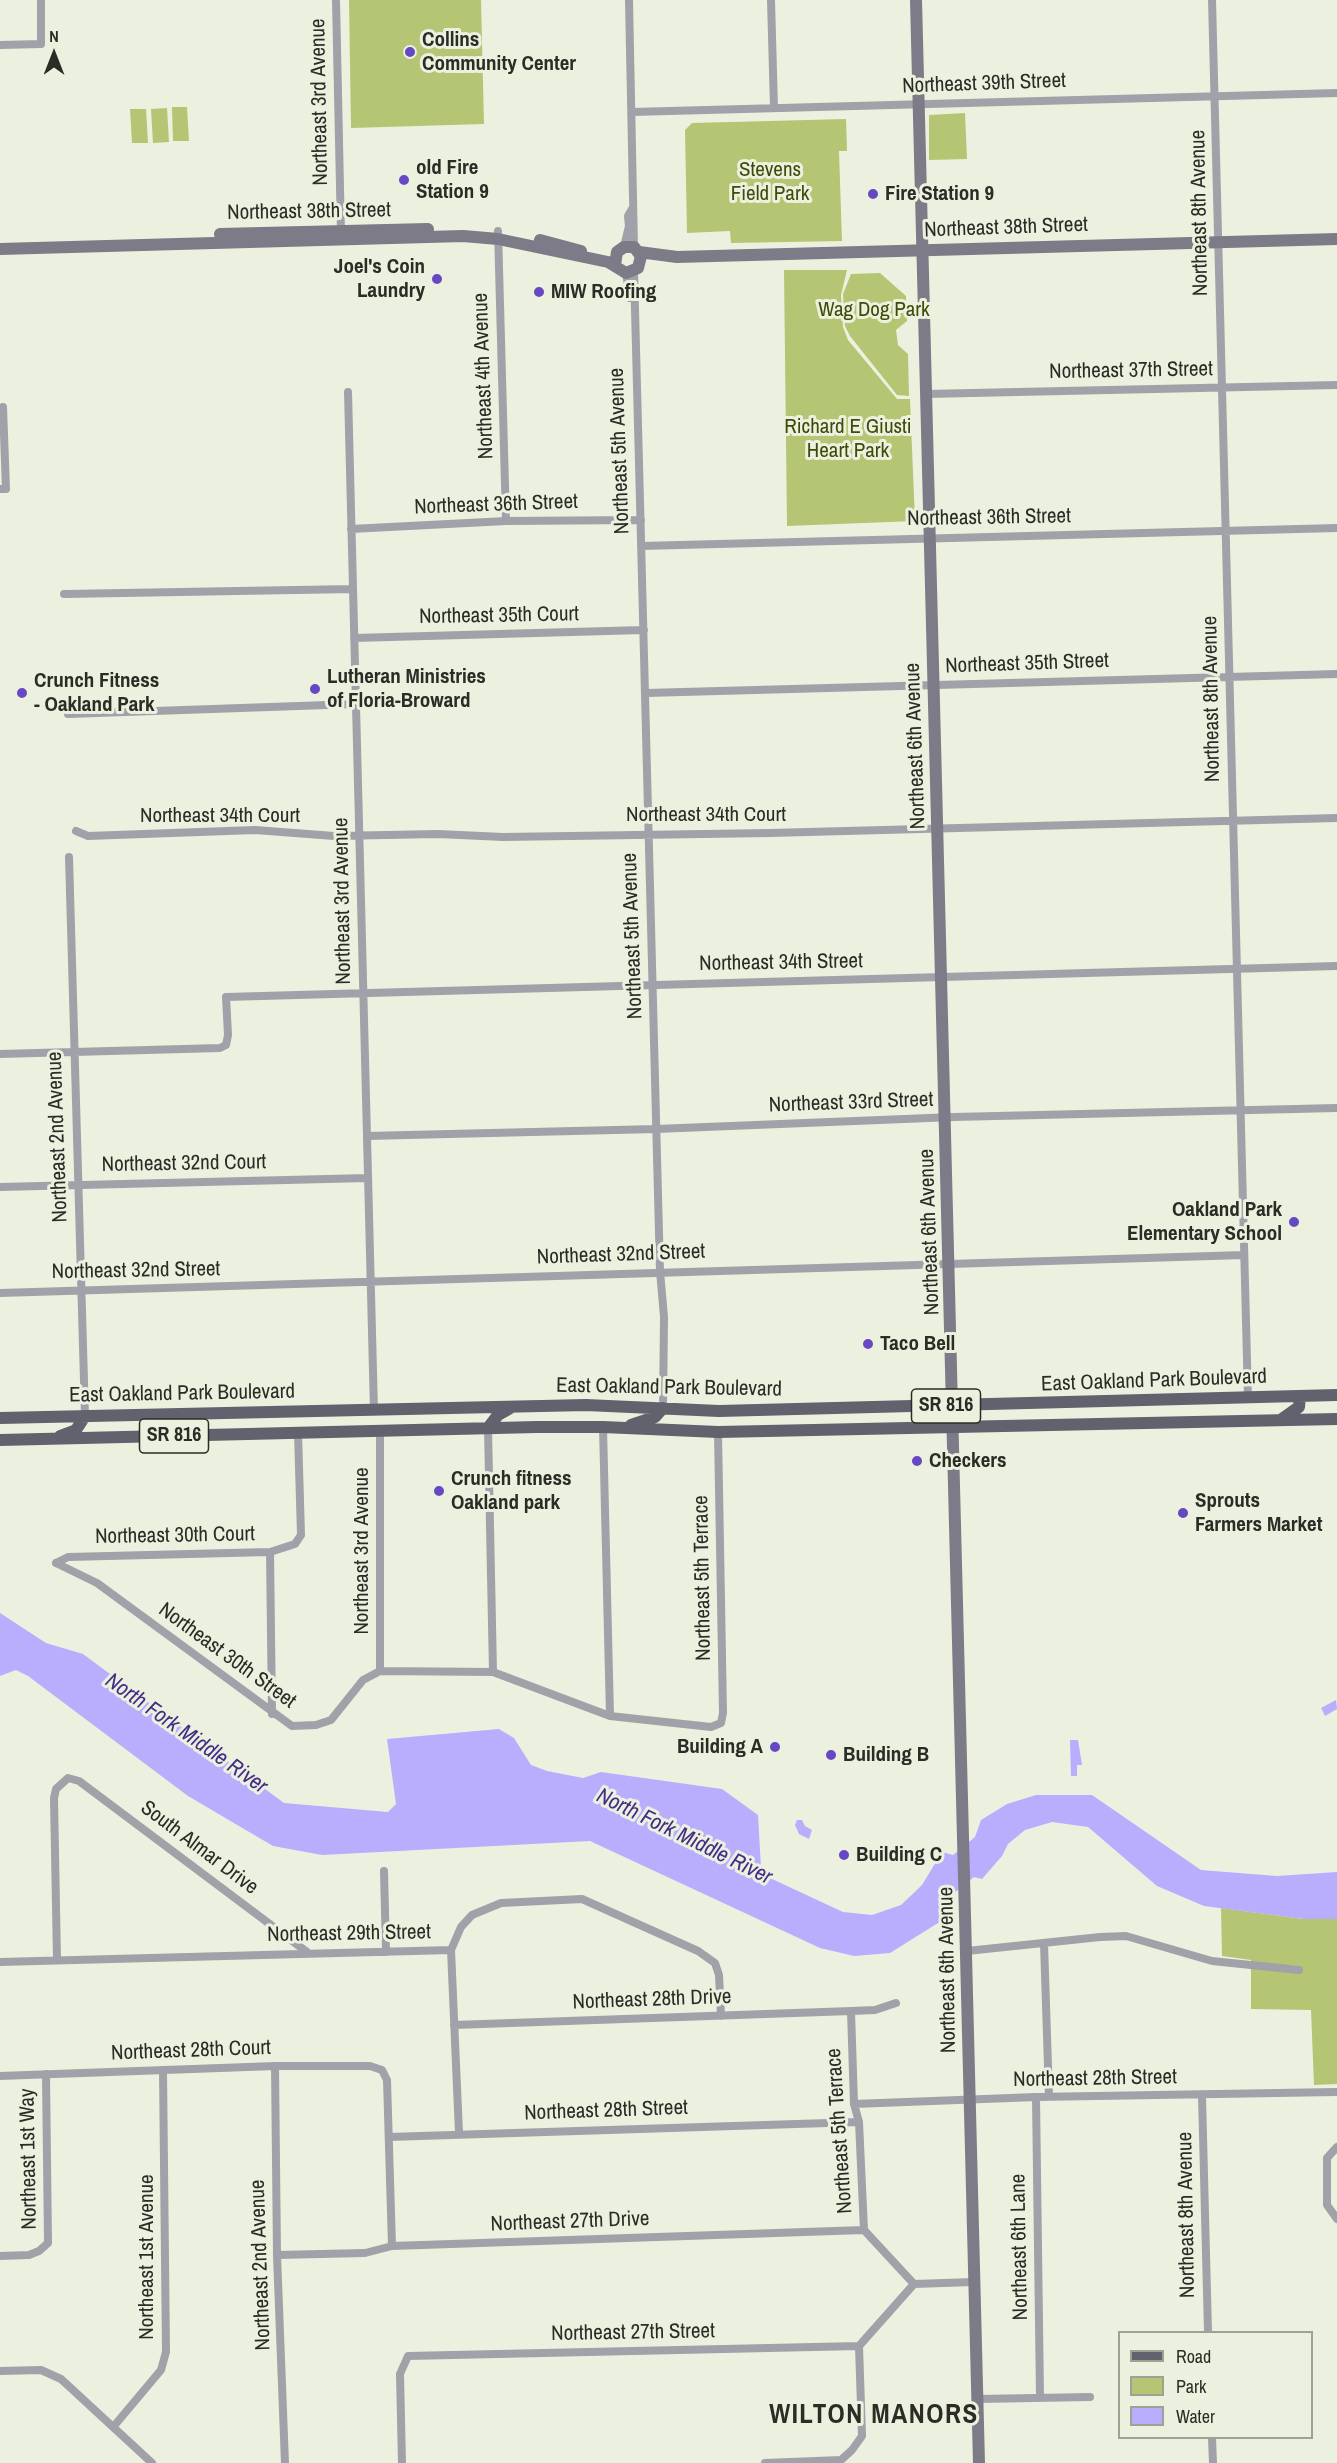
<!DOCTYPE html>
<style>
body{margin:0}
#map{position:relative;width:1337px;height:2463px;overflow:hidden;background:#ecf1df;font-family:"Archivo Narrow",sans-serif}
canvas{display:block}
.legend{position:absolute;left:1118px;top:2331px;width:195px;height:108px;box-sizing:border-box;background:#ecf1df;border:2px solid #9ea295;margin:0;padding:8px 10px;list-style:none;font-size:18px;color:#2a2c25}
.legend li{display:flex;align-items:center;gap:12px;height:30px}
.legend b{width:30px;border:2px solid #9ea295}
.north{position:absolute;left:24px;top:24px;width:60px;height:60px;-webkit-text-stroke:4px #ecf1df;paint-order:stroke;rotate:0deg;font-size:16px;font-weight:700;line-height:24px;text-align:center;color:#2a2c25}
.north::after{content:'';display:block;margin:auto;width:21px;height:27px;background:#2a2c25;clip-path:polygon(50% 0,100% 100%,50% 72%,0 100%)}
</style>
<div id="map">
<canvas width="1337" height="2463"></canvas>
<ul class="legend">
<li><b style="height:8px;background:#62616e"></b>Road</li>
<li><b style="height:16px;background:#b4c574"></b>Park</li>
<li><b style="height:16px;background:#b8aefd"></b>Water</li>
</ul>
<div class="north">N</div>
</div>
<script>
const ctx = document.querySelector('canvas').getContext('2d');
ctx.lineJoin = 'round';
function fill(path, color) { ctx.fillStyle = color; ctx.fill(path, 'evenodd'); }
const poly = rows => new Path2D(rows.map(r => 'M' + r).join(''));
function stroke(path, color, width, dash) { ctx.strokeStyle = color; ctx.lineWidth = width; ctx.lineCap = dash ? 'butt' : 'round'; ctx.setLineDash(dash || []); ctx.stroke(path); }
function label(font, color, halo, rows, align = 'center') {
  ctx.font = font + ' "Archivo Narrow",sans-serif'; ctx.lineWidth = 6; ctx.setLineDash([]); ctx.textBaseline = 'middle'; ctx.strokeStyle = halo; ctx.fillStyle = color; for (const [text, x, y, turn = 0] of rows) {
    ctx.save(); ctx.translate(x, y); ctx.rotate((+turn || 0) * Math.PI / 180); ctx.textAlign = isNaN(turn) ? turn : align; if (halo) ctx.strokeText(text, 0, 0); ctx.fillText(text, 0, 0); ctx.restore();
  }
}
const green = poly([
 [349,0,481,0,484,124,351,128],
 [172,107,187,107,189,141,173,141],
 [167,108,169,142,153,143,151,109],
 [130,109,146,109,148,143,132,143],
 [965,113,967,159,929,160,929,115],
 [846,119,847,151,839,151,842,241,731,243,730,231,687,233,685,130,692,123],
 [784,270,847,270,841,295,843,327,848,340,897,399,910,399,915,521,787,526],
 [880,273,906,296,907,321,896,330,898,345,908,354,909,396,897,395,850,336,845,326,843,294,851,274],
 [1221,1908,1304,1919,1337,1919,1337,2084,1314,2085,1311,2010,1251,2009,1251,1960,1222,1956]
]);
const water = poly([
 [0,1613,46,1643,83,1654,284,1803,388,1812,396,1804,387,1739,499,1729,514,1738,531,1765,547,1771,583,1778,601,1772,722,1789,758,1815,761,1868,770,1878,843,1912,872,1915,901,1905,922,1885,942,1852,953,1855,975,1837,981,1820,1007,1804,1036,1795,1092,1795,1201,1870,1277,1876,1337,1872,1337,1919,1304,1919,1204,1906,1157,1886,1088,1827,1052,1822,1025,1830,1008,1844,1002,1856,982,1879,974,1877,953,1894,946,1918,890,1953,854,1956,820,1948,590,1841,322,1855,273,1846,188,1796,28,1676,16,1670,0,1676],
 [1336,1700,1337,1709,1325,1716,1321,1708],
 [1070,1740,1078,1740,1082,1765,1077,1765,1077,1776,1071,1776],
 [797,1820,802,1820,805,1826,812,1830,809,1839,799,1834,795,1825]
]);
const street = poly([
 [336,0,341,234],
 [629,0,634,247],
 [771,0,774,108],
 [1212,0,1248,1398],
 [0,45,41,44,41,0],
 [632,112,1337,93],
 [498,231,506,521],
 [624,247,629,226,628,216,632,209],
 [634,271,660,1271,664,1317,663,1408],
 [626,273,630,298],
 [348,392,374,1410],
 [926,394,1337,385],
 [0,489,6,489,3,407],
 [351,529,506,521,641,520],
 [641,546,1337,528],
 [64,594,353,589],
 [354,638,644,630],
 [646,693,1337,674],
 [68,714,356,704],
 [76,831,88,836,255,830,334,836,438,834,503,837,770,833,1337,818],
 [69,857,85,1416],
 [0,1054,220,1048,226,1045,228,1035,226,997,1337,966],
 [367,1136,656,1129,954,1117,1337,1108],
 [0,1187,368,1178],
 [0,1293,1244,1255],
 [603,1427,610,1716],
 [488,1428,493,1672],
 [380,1431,380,1671],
 [270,1552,272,1714],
 [56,1563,97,1583,292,1726,316,1725,331,1720,363,1680,380,1671,493,1672,610,1716,711,1727,721,1723,723,1713,718,1432],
 [56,1563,68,1557,270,1552,295,1544,301,1535,298,1433],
 [384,1871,386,1952],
 [1044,1943,1049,2097],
 [967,1951,1100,1937,1126,1936,1212,1961,1299,1970],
 [57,1960,54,1798,56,1789,68,1778,79,1781,307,1952],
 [0,1962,451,1950],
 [851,2011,854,2104,859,2122,864,2230,914,2284],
 [454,2025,851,2011,875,2010,896,2003],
 [275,2066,277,2255,285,2463],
 [0,2076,275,2066,370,2066,382,2070,387,2080,392,2246],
 [1202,2096,1208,2332],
 [1036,2097,1040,2397],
 [854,2104,1036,2097,1337,2092],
 [459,2133,451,1950,461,1927,472,1915,501,1903,582,1899,698,1951,715,1963,719,1975,721,2016],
 [389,2137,859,2122],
 [1337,2147,1327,2158,1327,2205,1337,2219],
 [277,2255,365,2253,392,2246,864,2230],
 [0,2256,29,2255,39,2251,48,2243,46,2074],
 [914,2284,974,2282],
 [0,2371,41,2370,61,2379,152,2463],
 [978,2399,1090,2397],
 [114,2426,161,2370,166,2352,163,2070],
 [1212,2438,1213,2463],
 [402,2463,400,2374,408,2356,859,2346],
 [765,2463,841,2460,852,2450,862,2436,859,2346,914,2284]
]);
const secondary = poly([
 [916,0,979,2463],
 [220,234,428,229],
 [540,240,581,251],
 [0,249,463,236,498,239,608,262,626,273,638,268,641,256,634,247,624,247,617,252,615,265],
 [639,252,677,257,1337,239]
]);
const primary = poly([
 [0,1418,586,1405,719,1411,1337,1395],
 [1282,1419,1299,1407,1300,1396],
 [631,1425,655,1417,663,1408],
 [488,1428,498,1415,512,1407],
 [60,1436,76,1430,85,1416],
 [151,1437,158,1423,171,1415],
 [0,1440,537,1427,603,1427,718,1432,1337,1419]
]);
const markers = [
 [410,52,6,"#6649c2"],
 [404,180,6,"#6649c2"],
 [873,194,6,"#6649c2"],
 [437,279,6,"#6649c2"],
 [539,292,6,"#6649c2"],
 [315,689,6,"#6649c2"],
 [22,693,6,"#6649c2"],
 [1294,1222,6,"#6649c2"],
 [868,1344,6,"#6649c2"],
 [917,1461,6,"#6649c2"],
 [439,1491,6,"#6649c2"],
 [1183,1513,6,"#6649c2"],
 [775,1747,6,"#6649c2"],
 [831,1755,6,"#6649c2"],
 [844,1855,6,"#6649c2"]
];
const shields = [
 [946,1406,69],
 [174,1436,69]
];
const shieldNames = [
 ["SR 816",946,1406],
 ["SR 816",174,1436]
];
const poiNames = [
 ["Collins",422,40],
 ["Community Center",422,64],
 ["old Fire",416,168],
 ["Station 9",416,192],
 ["Fire Station 9",885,194],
 ["Joel's Coin",425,267,"right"],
 ["Laundry",425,291,"right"],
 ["MIW Roofing",551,292],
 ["Lutheran Ministries",327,677],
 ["of Floria-Broward",327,701],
 ["Crunch Fitness",34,681],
 ["- Oakland Park",34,705],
 ["Oakland Park",1282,1210,"right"],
 ["Elementary School",1282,1234,"right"],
 ["Taco Bell",880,1344],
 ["Checkers",929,1461],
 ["Crunch fitness",451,1479],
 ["Oakland park",451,1503],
 ["Sprouts",1195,1501],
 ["Farmers Market",1195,1525],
 ["Building A",763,1747,"right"],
 ["Building B",843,1755],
 ["Building C",856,1855]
];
const streetNames = [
 ["Northeast 39th Street",984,84,-2],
 ["Northeast 3rd Avenue",320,102,-91],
 ["Northeast 38th Street",309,212,-1],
 ["Northeast 8th Avenue",1200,213,-91],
 ["Northeast 38th Street",1006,228,-2],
 ["Northeast 37th Street",1131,371,-1],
 ["Northeast 4th Avenue",484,376,-92],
 ["Northeast 5th Avenue",620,451,-92],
 ["Northeast 36th Street",496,505,-2],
 ["Northeast 36th Street",989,518,-1],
 ["Northeast 35th Court",499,616,-1],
 ["Northeast 35th Street",1027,664,-2],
 ["Northeast 8th Avenue",1212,699,-91],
 ["Northeast 6th Avenue",916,746,-92],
 ["Northeast 34th Court",706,815],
 ["Northeast 34th Court",220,816],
 ["Northeast 3rd Avenue",343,901,-91],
 ["Northeast 5th Avenue",633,936,-92],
 ["Northeast 34th Street",781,963,-1],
 ["Northeast 33rd Street",851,1103,-2],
 ["Northeast 2nd Avenue",58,1137,-92],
 ["Northeast 32nd Court",184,1164,-1],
 ["Northeast 6th Avenue",930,1232,-92],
 ["Northeast 32nd Street",621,1255,-2],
 ["Northeast 32nd Street",136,1271,-1],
 ["East Oakland Park Boulevard",1154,1381,-2],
 ["East Oakland Park Boulevard",669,1388,1],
 ["East Oakland Park Boulevard",182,1394,-1],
 ["Northeast 30th Court",175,1536,-1],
 ["Northeast 3rd Avenue",362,1551,-90],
 ["Northeast 5th Terrace",703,1578,-91],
 ["Northeast 30th Street",227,1656,36],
 ["South Almar Drive",199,1848,37],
 ["Northeast 29th Street",349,1934,-1],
 ["Northeast 6th Avenue",948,1970,-91],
 ["Northeast 28th Drive",652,2000,-2],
 ["Northeast 28th Court",191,2051,-2],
 ["Northeast 28th Street",1095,2079,-1],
 ["Northeast 28th Street",606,2111,-2],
 ["Northeast 5th Terrace",840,2131,-94],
 ["Northeast 1st Way",29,2159,-91],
 ["Northeast 8th Avenue",1187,2215,-91],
 ["Northeast 27th Drive",570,2222,-2],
 ["Northeast 6th Lane",1020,2247,-91],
 ["Northeast 1st Avenue",147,2257,-90],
 ["Northeast 2nd Avenue",261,2265,-92],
 ["Northeast 27th Street",633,2333,-1]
];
const parkNames = [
 ["Stevens",770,170],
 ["Field Park",770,194],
 ["Wag Dog Park",874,310],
 ["Richard E Giusti",848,427],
 ["Heart Park",848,451]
];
const waterNames = [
 ["North Fork Middle River",186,1734,35],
 ["North Fork Middle River",684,1837,26]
];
const districtNames = [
 ["WILTON MANORS",874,2416]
];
fill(green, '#b4c574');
fill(water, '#b8aefd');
stroke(street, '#a1a1a9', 8);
stroke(secondary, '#7c7b87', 12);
stroke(primary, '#62616e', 12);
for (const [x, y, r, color] of markers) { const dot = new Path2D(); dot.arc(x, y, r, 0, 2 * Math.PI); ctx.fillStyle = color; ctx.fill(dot); stroke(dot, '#ecf1df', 2); }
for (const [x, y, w] of shields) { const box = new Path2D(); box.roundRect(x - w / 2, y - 17, w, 34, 4.5); ctx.fillStyle = '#ecf1df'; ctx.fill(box); stroke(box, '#2a2c25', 1.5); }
label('bold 20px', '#2a2c25', null, shieldNames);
label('bold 21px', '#2a2c25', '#ecf1df', poiNames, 'left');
label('21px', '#2a2c25', '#ecf1df', streetNames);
label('21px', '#404b0a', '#ecf1df', parkNames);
label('italic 22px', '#442d87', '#ecf1df', waterNames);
ctx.letterSpacing = '1.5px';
label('bold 27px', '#2a2c25', '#ecf1df', districtNames);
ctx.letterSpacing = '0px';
</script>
